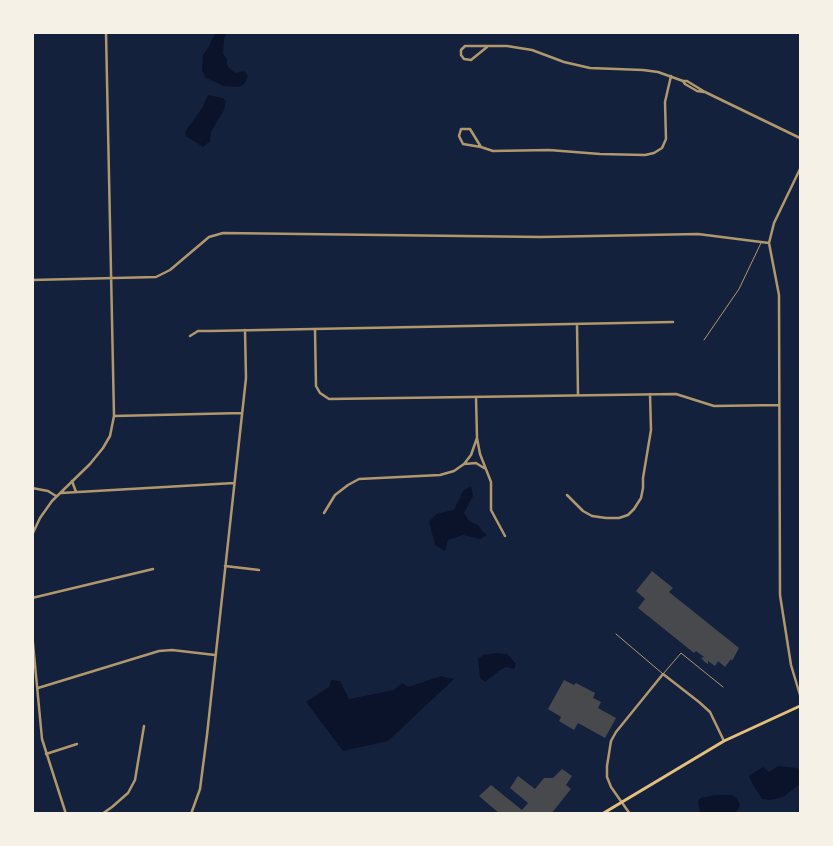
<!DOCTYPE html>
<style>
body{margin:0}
#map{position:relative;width:833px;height:846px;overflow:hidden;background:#14213d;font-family:Manrope,sans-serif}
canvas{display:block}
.frame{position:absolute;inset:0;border:34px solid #f6f1e7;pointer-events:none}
</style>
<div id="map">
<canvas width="833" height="846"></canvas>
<div class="frame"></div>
</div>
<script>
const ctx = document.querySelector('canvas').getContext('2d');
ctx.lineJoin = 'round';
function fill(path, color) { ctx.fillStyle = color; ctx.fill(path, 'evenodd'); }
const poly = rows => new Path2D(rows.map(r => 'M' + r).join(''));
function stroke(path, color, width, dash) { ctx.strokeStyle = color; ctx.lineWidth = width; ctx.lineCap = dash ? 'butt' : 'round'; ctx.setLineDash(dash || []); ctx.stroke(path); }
const water = poly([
 [215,33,227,33,224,39,223,54,227,59,227,64,229,68,236,73,244,71,248,76,245,83,239,87,224,86,206,78,202,71,203,55,208,48],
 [208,95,223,98,226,101,224,110,211,132,210,141,203,147,186,136,185,132,202,108],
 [471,486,473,496,464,513,469,521,478,525,482,531,487,535,480,539,463,535,448,540,445,551,435,545,429,522,436,514,454,510,463,491],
 [497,653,507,654,516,664,514,669,506,667,499,671,485,682,480,678,478,659,483,655],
 [441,676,454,679,388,741,343,751,306,702,329,687,331,680,340,681,349,699,394,690,402,683,408,687],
 [778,766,797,768,800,770,800,784,783,797,770,800,762,799,753,785,749,776,763,767,769,772],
 [715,795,731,795,737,798,740,806,737,811,735,813,700,813,698,802,700,798]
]);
const building = poly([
 [652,571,673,588,669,592,739,648,732,661,731,659,725,667,718,661,715,666,708,661,708,664,706,663,701,658,704,657,696,651,694,653,638,608,645,599,636,591],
 [564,680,574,685,576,683,595,693,593,698,601,702,598,708,616,718,605,738,578,723,574,730,559,721,561,717,548,709],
 [562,769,572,776,566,785,571,789,551,814,500,814,479,796,491,785,522,810,528,803,510,788,518,776,535,789,544,778,553,778]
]);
const service = poly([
 [704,340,739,289,761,243],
 [616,634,663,674,681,653,723,687]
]);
const minor = poly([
 [487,47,471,60,464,59,461,55,461,50,465,46,507,46,532,50,564,62,590,68,643,70,658,72,683,81,687,81,705,92,800,138],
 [683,81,685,84,697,91,704,92],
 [481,147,463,144,459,136,461,129,470,129,481,147,493,151,549,150,600,154,645,155,654,153,662,148,666,139,665,102,671,76],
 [800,169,774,223,769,243,779,295,780,595,791,665,800,695],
 [32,280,156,277,170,270,209,237,223,233,541,237,698,234,769,243],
 [577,324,578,395],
 [315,329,316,386,320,393,329,399,676,394,714,406,779,405],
 [190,336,198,331,210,331,673,322],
 [476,397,477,438,480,454,491,482,491,510,505,536],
 [114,416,242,413],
 [464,464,476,463,484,468],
 [72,481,76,492],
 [32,488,48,491,56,496],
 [61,493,234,483],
 [567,495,583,511,592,516,606,518,619,518,628,515,634,509,641,498,643,488,643,478,651,430,650,394],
 [324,513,335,495,348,485,359,479,440,475,454,471,464,464,471,455,477,438],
 [32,535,40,518,52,501,90,464,103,448,110,436,114,416,106,32],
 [225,566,259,570],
 [32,598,153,569],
 [32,633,42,739,66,814],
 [38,688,159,651,172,650,215,655],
 [46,754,77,744],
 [102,814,112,807,128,793,135,780,144,726],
 [191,814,200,789,207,735,246,378,245,330],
 [630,814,611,787,607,777,607,766,611,741,616,732,663,674,699,702,710,712,724,741]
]);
const secondary = poly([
 [602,814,724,741,800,706]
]);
fill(water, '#0b132b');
fill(building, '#48494c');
stroke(service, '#b1986c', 1);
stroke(minor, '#b1986c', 2.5);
stroke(secondary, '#e5c07b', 3);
</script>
